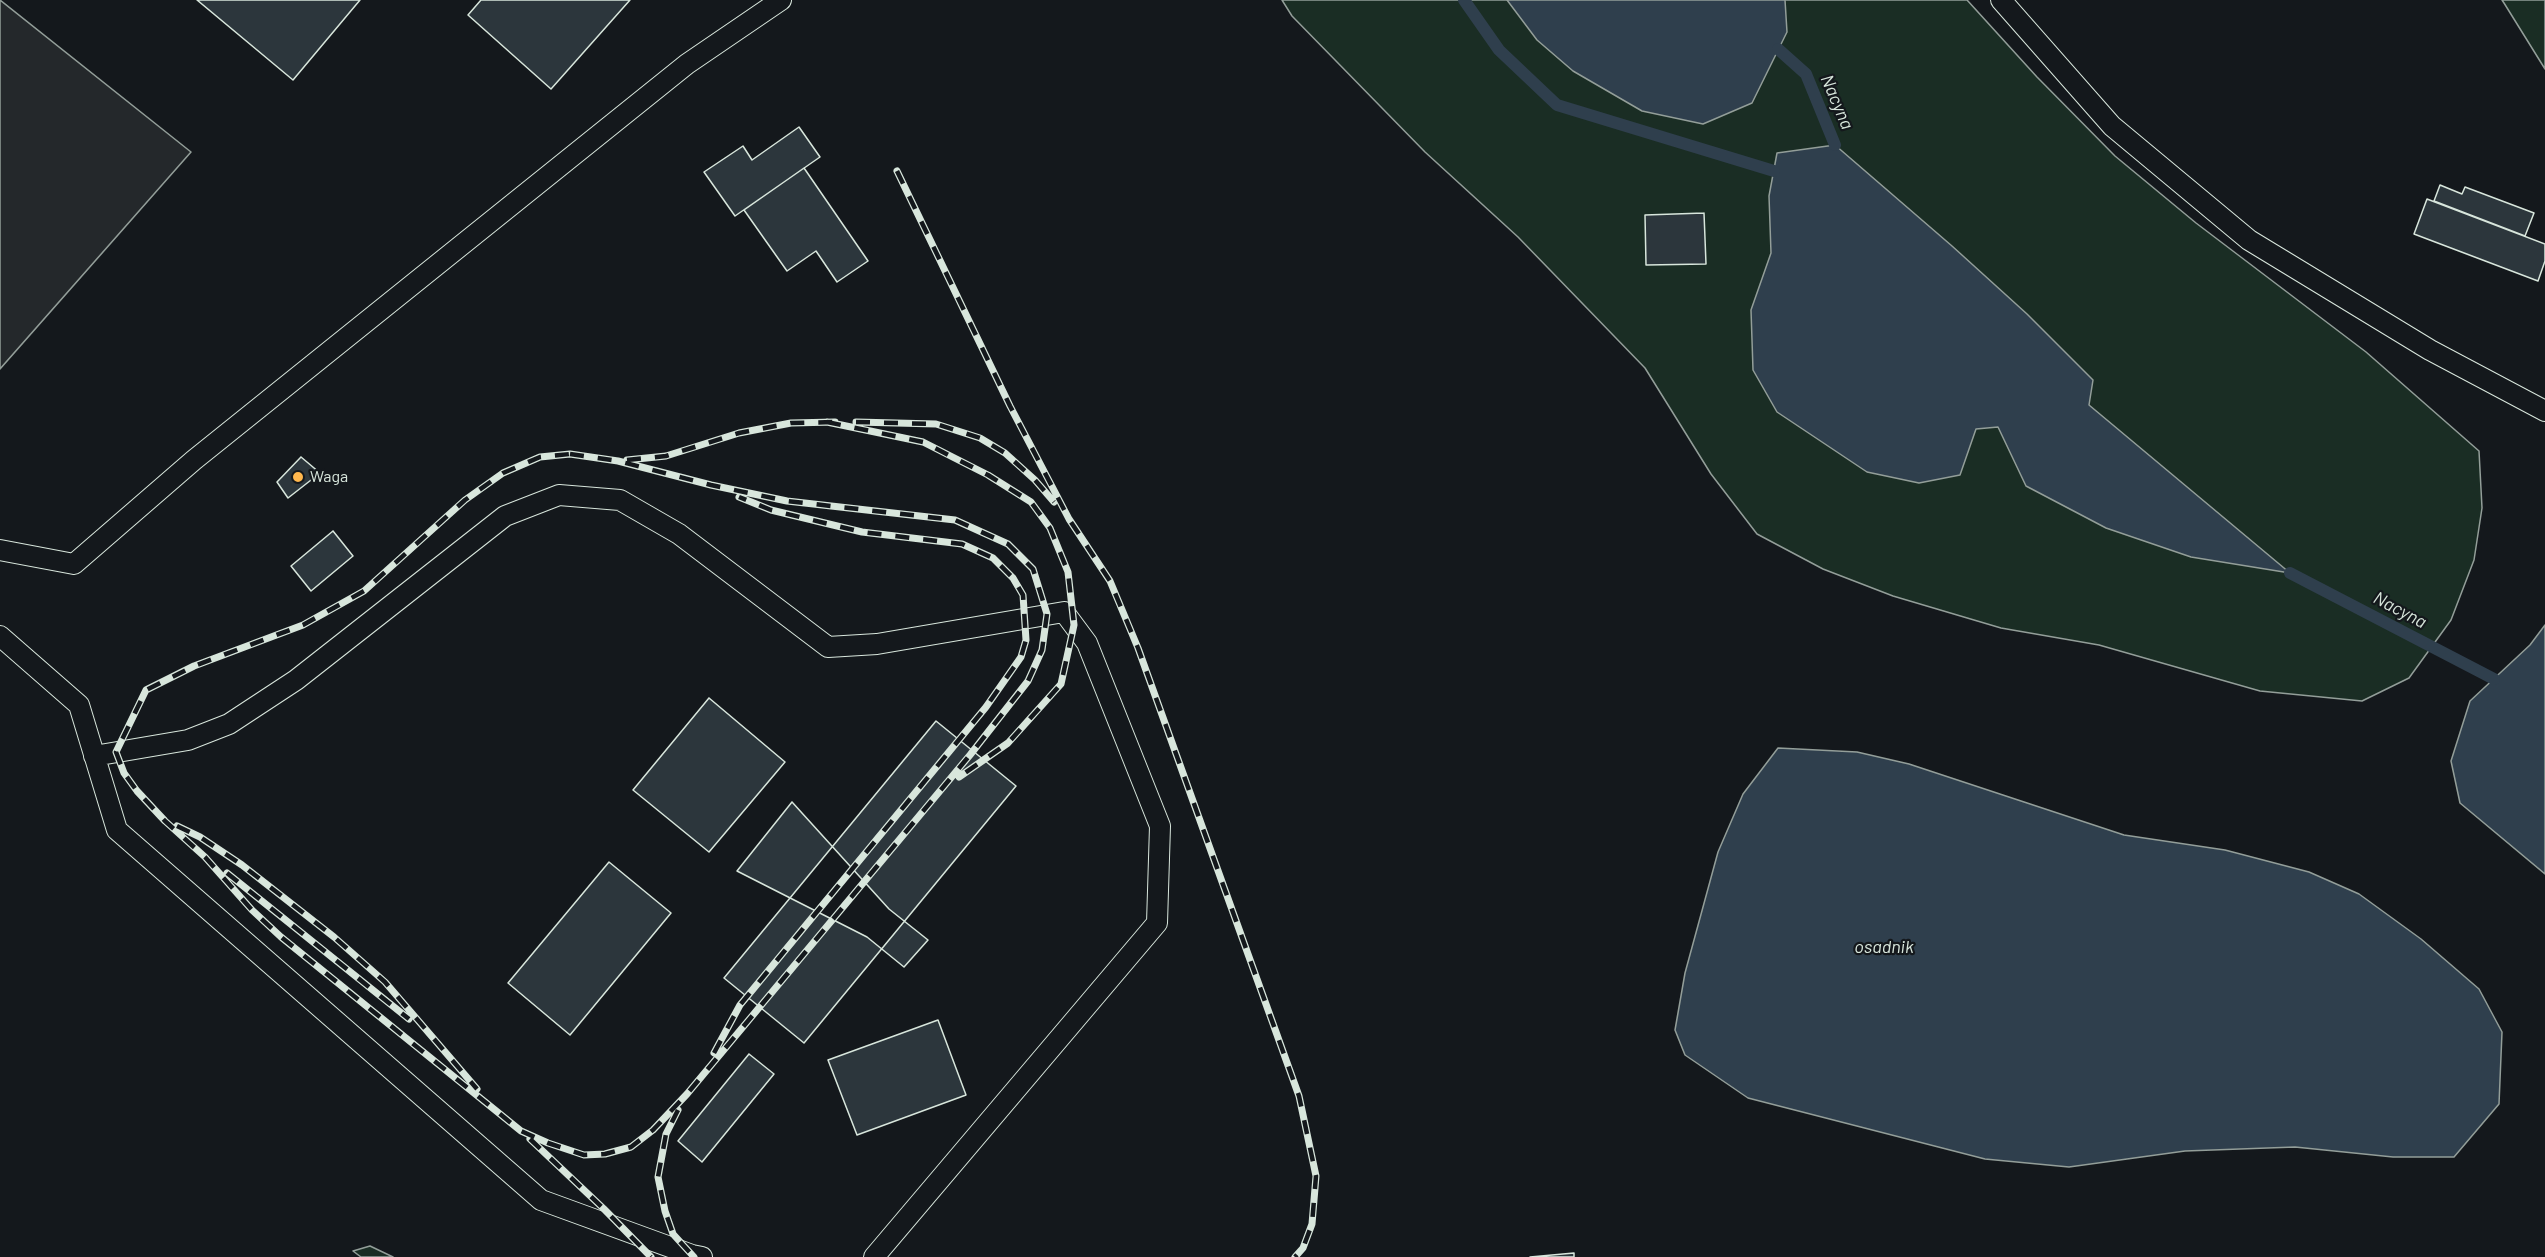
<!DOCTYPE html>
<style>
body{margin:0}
canvas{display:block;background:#14181c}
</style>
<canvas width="2545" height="1257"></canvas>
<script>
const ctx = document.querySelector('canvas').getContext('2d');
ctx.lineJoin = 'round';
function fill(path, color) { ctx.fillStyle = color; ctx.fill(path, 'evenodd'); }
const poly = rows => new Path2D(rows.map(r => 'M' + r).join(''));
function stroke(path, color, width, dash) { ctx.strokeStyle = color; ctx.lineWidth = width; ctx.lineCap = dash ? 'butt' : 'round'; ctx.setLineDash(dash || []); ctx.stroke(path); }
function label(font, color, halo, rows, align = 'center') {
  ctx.font = font + ' Barlow,sans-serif'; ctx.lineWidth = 4.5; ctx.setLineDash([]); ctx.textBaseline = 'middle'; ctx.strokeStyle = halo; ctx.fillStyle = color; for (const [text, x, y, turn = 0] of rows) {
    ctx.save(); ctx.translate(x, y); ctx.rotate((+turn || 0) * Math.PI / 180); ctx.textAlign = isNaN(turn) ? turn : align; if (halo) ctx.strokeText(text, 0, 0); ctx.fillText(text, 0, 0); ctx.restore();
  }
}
const green = poly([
 [1282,0,1967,0,2037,77,2115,156,2196,223,2366,352,2479,451,2482,508,2474,560,2451,620,2409,678,2362,701,2260,691,2099,645,2001,628,1893,596,1823,569,1757,534,1711,474,1645,368,1518,237,1425,152,1292,16,1282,0],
 [2502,0,2545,0,2545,69,2504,3,2502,0],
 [370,1246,393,1257,361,1257,353,1251,370,1246]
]);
const parking = poly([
 [0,0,191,152,0,369,0,0]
]);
const water = poly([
 [1507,0,1785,0,1787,32,1752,103,1703,124,1642,111,1573,71,1537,40,1507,0],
 [1835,145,1952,246,2027,314,2093,380,2089,405,2290,573,2191,557,2106,528,2026,486,1998,427,1976,429,1960,475,1919,483,1867,472,1777,412,1753,370,1751,310,1771,253,1769,196,1777,153,1835,145],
 [2545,625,2545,874,2460,803,2451,761,2470,701,2530,645,2545,625],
 [1778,748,1857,752,1909,764,2124,835,2225,850,2309,872,2359,894,2421,939,2479,989,2502,1032,2499,1104,2454,1157,2393,1157,2295,1147,2185,1151,2069,1167,1985,1159,1748,1098,1685,1055,1675,1030,1685,973,1718,852,1743,794,1778,748]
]);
const stream = poly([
 [1464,0,1499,50,1557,105,1774,171],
 [1778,49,1806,74,1835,145],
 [2290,573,2494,679]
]);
const building = poly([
 [197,0,360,0,293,80,197,0],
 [481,0,630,0,551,89,468,15,481,0],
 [799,127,820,157,735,216,704,172,743,146,752,160,799,127],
 [804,168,868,261,837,282,816,251,787,271,744,210,804,168],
 [2440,185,2462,194,2465,187,2534,213,2525,236,2434,201,2440,185],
 [2427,199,2545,244,2545,261,2538,281,2414,234,2427,199],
 [1704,213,1706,264,1646,265,1645,215,1704,213],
 [301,457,320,473,288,498,277,482,301,457],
 [333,531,353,556,311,591,291,566,333,531],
 [709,698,785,762,709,852,633,790,709,698],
 [936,721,1016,786,804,1043,724,978,936,721],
 [792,802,889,909,928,940,904,967,867,937,737,871,792,802],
 [609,862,671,913,570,1035,508,983,609,862],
 [938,1020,966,1095,857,1135,828,1060,938,1020],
 [749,1054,774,1074,702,1162,678,1141,749,1054],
 [1574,1253,1574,1257,1530,1257,1574,1253]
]);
const service = poly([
 [2001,0,2112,126,2249,240,2430,350,2545,411],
 [0,550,74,564,194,460,687,64,781,0],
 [0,636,79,705,117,830,541,1200,692,1255,702,1257],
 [94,756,188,740,229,724,296,680,505,516,559,495,620,500,679,534,828,647,877,644,1064,612,1087,643,1160,826,1157,923,874,1257]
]);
const rail = poly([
 [897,171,1010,406,1069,519,1110,581,1138,648,1299,1096,1316,1176,1312,1224,1303,1248,1295,1257],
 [827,422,923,442,988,475,1031,502,1050,528,1068,572,1074,625,1061,684,1008,743,959,777],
 [856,422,936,424,980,438,1005,453,1035,480,1054,502],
 [570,454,618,461,711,485,787,501,955,520,1008,544,1033,569,1047,614,1042,650,1028,681,970,755,687,1094,653,1130,631,1147,605,1154,584,1155,548,1143,521,1131,281,937,252,910,205,857,165,821,137,791,124,773,116,752,146,690,194,666,303,625,364,591,465,500,503,473,540,457,570,454],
 [627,460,666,456,739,433,791,423,835,422],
 [177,826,200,837,242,865,334,937,385,982,477,1089],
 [227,873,409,1019],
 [714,1053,740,1005,986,707,1021,657,1026,640,1023,595,1013,578,993,558,962,544,862,532,771,510,739,497],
 [678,1110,666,1134,658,1177,665,1211,673,1234,694,1257],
 [530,1139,604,1209,651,1257]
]);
const markers = [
 [298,477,6,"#ffb74d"]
];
const poiNames = [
 ["Waga",310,477]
];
const waterNames = [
 ["Nacyna",1837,102,67],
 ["Nacyna",2400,610,28],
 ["osadnik",1884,947]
];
fill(green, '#1a2d24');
stroke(green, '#939e99', 1.5);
fill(parking, '#24282b');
stroke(parking, '#939e99', 1.5);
fill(water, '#2f3f4d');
stroke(water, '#939e99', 1.5);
stroke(stream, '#2f3f4d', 12);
fill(building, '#2c363c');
stroke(building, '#d8e6dc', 1.5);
stroke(service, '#d8e6dc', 22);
stroke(service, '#14181c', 20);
stroke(rail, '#d8e6dc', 7);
stroke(rail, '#14181c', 4.5, [14]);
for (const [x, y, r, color] of markers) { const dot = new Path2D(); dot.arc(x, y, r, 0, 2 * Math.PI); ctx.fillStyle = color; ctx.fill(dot); stroke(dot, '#14181c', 2); }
label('16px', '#d8e6dc', '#14181c', poiNames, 'left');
label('italic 18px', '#d8e6dc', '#14181c', waterNames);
</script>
